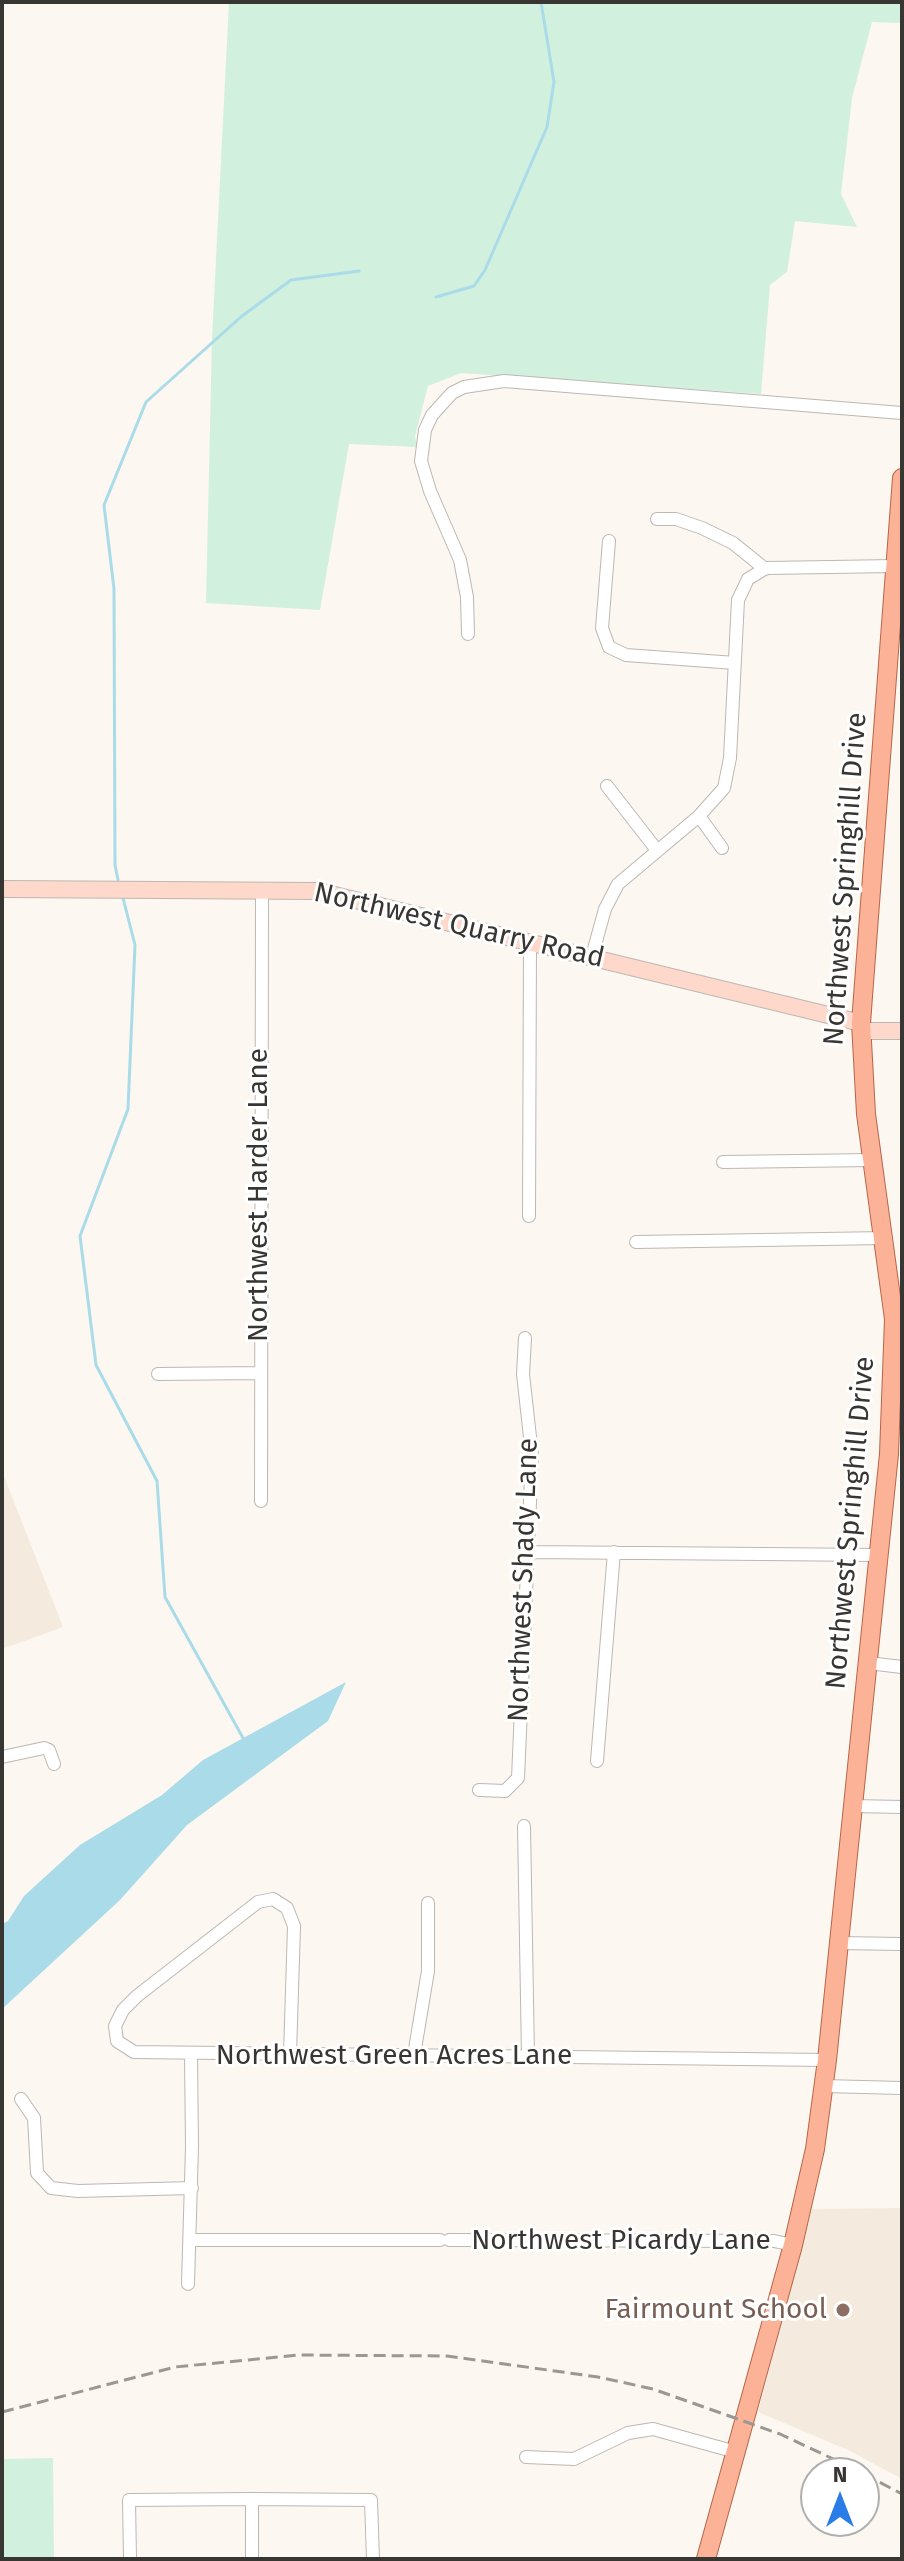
<!DOCTYPE html>
<style>
body{margin:0}
#map{position:relative;width:904px;height:2561px;overflow:hidden;background:#fcf7f0;font-family:"Fira Sans",sans-serif}
canvas{display:block}
.frame{position:absolute;inset:0;border:4px solid #383633;pointer-events:none}
.north{position:absolute;left:800px;top:2457px;width:80px;height:80px;box-sizing:border-box;background:#fff;border:2px solid #afafad;border-radius:50%;rotate:0deg;font-size:22px;font-weight:700;line-height:32px;text-align:center;color:#383633}
.north::after{content:'';display:block;margin:auto;width:28px;height:36px;background:#2a7ce7;clip-path:polygon(50% 0,100% 100%,50% 72%,0 100%)}
</style>
<div id="map">
<canvas width="904" height="2561"></canvas>
<div class="frame"></div>
<div class="north">N</div>
</div>
<script>
const ctx = document.querySelector('canvas').getContext('2d');
ctx.lineJoin = 'round';
function fill(path, color) { ctx.fillStyle = color; ctx.fill(path, 'evenodd'); }
const poly = rows => new Path2D(rows.map(r => 'M' + r).join(''));
function stroke(path, color, width, dash) { ctx.strokeStyle = color; ctx.lineWidth = width; ctx.lineCap = dash ? 'butt' : 'round'; ctx.setLineDash(dash || []); ctx.stroke(path); }
function label(font, color, halo, rows, align = 'center') {
  ctx.font = font + ' "Fira Sans",sans-serif'; ctx.lineWidth = 6; ctx.setLineDash([]); ctx.textBaseline = 'middle'; ctx.strokeStyle = halo; ctx.fillStyle = color; for (const [text, x, y, turn = 0] of rows) {
    ctx.save(); ctx.translate(x, y); ctx.rotate((+turn || 0) * Math.PI / 180); ctx.textAlign = isNaN(turn) ? turn : align; if (halo) ctx.strokeText(text, 0, 0); ctx.fillText(text, 0, 0); ctx.restore();
  }
}
const built = poly([
 [2,1471,63,1627,2,1649],
 [902,2208,902,2479,848,2450,758,2412,812,2209]
]);
const green = poly([
 [229,2,902,2,902,23,872,22,852,98,841,194,857,227,795,221,787,272,770,285,761,394,461,373,428,386,415,436,417,447,349,444,320,610,206,603,212,339],
 [53,2458,54,2559,2,2559,2,2459]
]);
const water = poly([
 [346,1682,328,1721,187,1825,120,1900,2,2009,2,1924,8,1921,24,1896,80,1845,162,1795,203,1760]
]);
const stream = poly([
 [436,297,474,286,485,270,547,127,554,82,541,2],
 [118,880,115,865,114,589,104,505,146,402,242,316,291,280,359,271],
 [123,898,135,945,128,1109,80,1236,96,1365,157,1481,165,1597,243,1738]
]);
const street = poly([
 [657,519,676,519,702,528,733,543,765,569],
 [609,541,602,628,609,647,626,655,735,663],
 [468,634,467,597,460,560,430,491,421,461,425,430,432,415,452,393,464,387,504,381,902,413],
 [607,786,656,849],
 [699,816,722,848],
 [592,956,605,909,618,884,699,816,724,788,730,758,738,600,748,579,766,568,895,566],
 [723,1162,873,1160],
 [529,1216,530,941],
 [636,1242,886,1238],
 [158,1374,258,1373],
 [261,1501,262,889],
 [529,1552,878,1555],
 [868,1663,902,1667],
 [2,1757,44,1748,49,1750,54,1764],
 [597,1761,614,1552],
 [479,1790,505,1791,518,1778,532,1455,523,1374,525,1338],
 [853,1806,902,1807],
 [524,1826,528,2056],
 [839,1943,902,1944],
 [290,2054,294,1926,287,1908,273,1899,258,1902,137,1996,123,2010,115,2026,117,2041,134,2052,827,2060],
 [414,2055,428,1971,428,1903],
 [824,2086,902,2088],
 [21,2099,34,2118,37,2173,51,2188,78,2191,192,2188],
 [191,2240,440,2240],
 [449,2240,774,2241,793,2245],
 [188,2284,192,2147,191,2054],
 [526,2457,574,2459,628,2433,653,2429,736,2452],
 [252,2499,252,2559],
 [130,2559,129,2500,252,2499,371,2500,373,2559]
]);
const secondary = poly([
 [2,889,318,891,861,1023],
 [862,1031,902,1031]
]);
const primary = poly([
 [706,2559,793,2245,815,2149,827,2060,889,1454,894,1319,866,1114,861,1023,902,478]
]);
const rail = poly([
 [2,2412,175,2367,298,2355,447,2356,598,2377,653,2389,780,2434,863,2473],
 [864,2474,902,2494]
]);
const markers = [
 [843,2310,8,"#8d6e63"]
];
const streetNames = [
 ["Northwest Springhill Drive",846,879,-86],
 ["Northwest Quarry Road",459,926,13],
 ["Northwest Harder Lane",259,1195,-90],
 ["Northwest Springhill Drive",851,1523,-85],
 ["Northwest Shady Lane",524,1580,-88],
 ["Northwest Green Acres Lane",394,2056],
 ["Northwest Picardy Lane",621,2241]
];
const educationNames = [
 ["Fairmount School",827,2310]
];
fill(built, '#f4ebde');
fill(green, '#d2f0de');
fill(water, '#aadbe9');
stroke(stream, '#aadbe9', 3);
stroke(street, '#bcb8b2', 14);
stroke(secondary, '#bcb8b2', 18);
stroke(primary, '#b66547', 20);
stroke(street, '#fff', 12);
stroke(secondary, '#fed8cb', 16);
stroke(primary, '#fcb297', 18);
stroke(rail, '#9b9893', 3, [12, 6]);
for (const [x, y, r, color] of markers) { const dot = new Path2D(); dot.arc(x, y, r, 0, 2 * Math.PI); ctx.fillStyle = color; ctx.fill(dot); stroke(dot, '#fff', 3); }
label('28px', '#383633', '#fff', streetNames);
label('28px', '#785e54', '#fff', educationNames, 'right');
</script>
